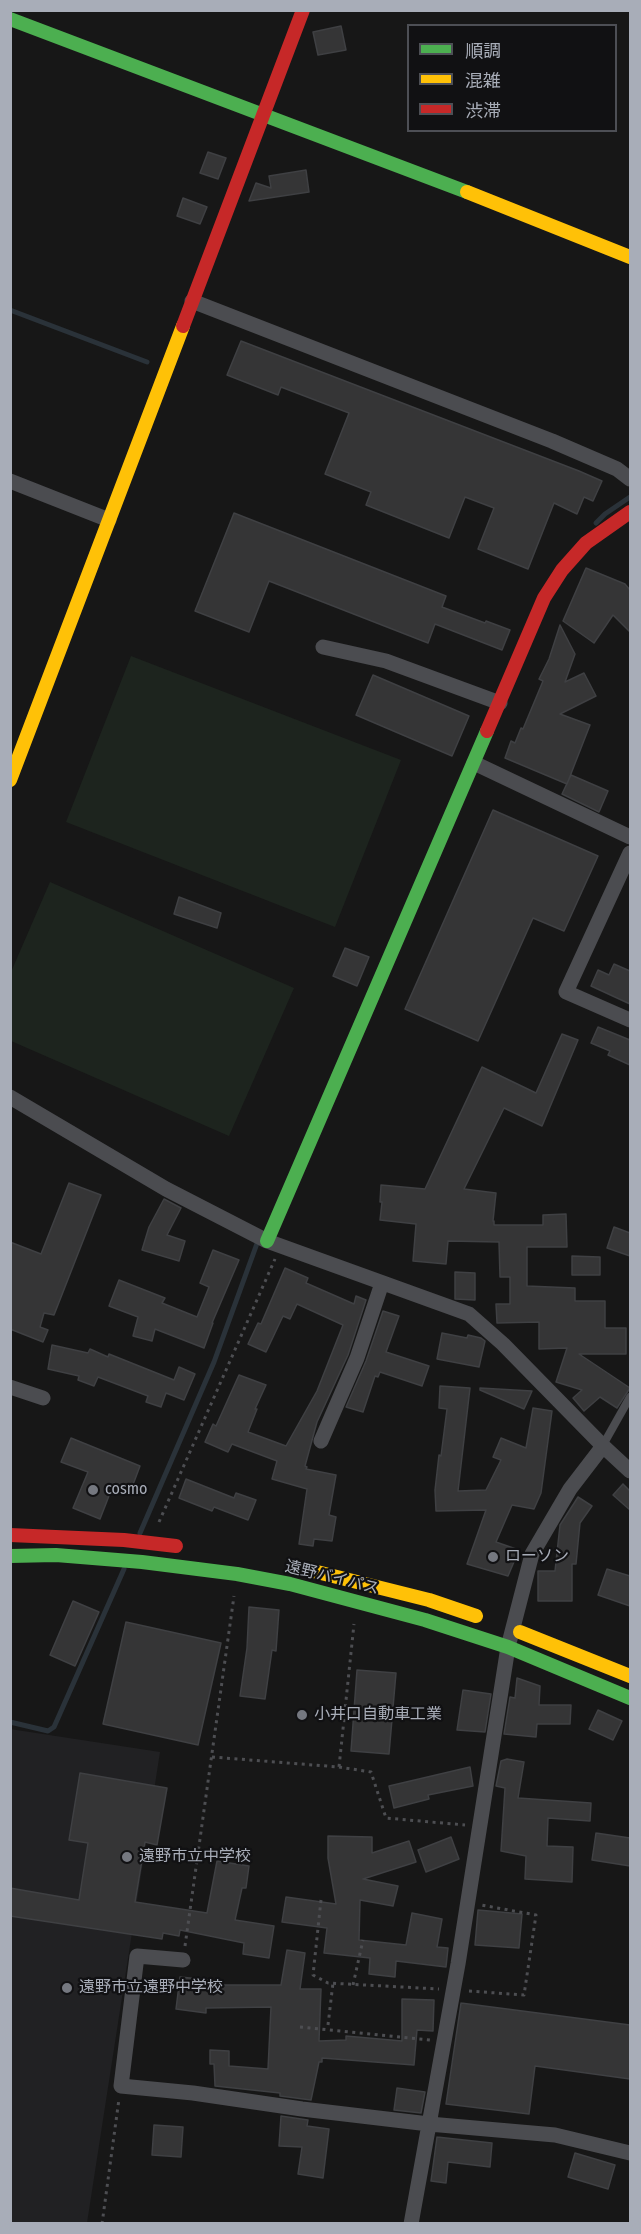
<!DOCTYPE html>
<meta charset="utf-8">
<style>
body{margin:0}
#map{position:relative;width:641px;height:2234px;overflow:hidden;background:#171717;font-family:"Fira Sans Condensed","Noto Sans JP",sans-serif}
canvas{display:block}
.frame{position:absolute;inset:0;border:12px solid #a8adb8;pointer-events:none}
.legend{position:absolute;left:407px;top:24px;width:210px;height:108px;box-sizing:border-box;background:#111113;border:2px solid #4d4f55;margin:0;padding:8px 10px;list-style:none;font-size:18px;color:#a8adb8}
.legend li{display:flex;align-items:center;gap:12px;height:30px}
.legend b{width:30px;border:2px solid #4d4f55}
</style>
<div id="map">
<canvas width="641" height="2234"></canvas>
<div class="frame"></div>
<ul class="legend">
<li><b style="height:8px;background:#4caf50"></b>順調</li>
<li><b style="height:8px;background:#ffc107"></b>混雑</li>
<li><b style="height:8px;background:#c62828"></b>渋滞</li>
</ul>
</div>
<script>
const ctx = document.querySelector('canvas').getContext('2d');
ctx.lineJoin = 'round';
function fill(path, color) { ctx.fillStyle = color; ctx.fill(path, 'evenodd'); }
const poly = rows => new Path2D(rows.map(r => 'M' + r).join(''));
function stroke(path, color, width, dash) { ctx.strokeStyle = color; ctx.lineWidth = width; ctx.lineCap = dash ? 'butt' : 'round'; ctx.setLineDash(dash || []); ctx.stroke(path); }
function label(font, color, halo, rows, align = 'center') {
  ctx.font = font + ' "Fira Sans Condensed","Noto Sans JP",sans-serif'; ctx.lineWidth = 4.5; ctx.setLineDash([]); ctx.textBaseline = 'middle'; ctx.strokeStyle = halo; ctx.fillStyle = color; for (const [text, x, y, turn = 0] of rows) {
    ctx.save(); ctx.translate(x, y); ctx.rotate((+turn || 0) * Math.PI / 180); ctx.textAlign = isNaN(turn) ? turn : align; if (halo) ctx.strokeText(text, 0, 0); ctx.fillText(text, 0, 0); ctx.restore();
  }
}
const built = poly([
 [10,1729,160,1752,87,2223,11,2223]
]);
const green = poly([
 [131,656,401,760,335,927,66,822],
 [50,882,294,988,229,1136,11,1041,11,972]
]);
const stream = poly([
 [10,310,147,362],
 [596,523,605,514,630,497],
 [140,1533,214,1362,259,1238],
 [10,1722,48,1731,54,1727,124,1569]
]);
const building = poly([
 [341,26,346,50,318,55,313,32,341,26],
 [208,152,226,158,218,179,200,173,208,152],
 [306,170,309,192,249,201,256,183,271,188,269,176,306,170],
 [183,198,207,207,200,224,177,216,183,198],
 [241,341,579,471,602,481,593,501,584,497,577,514,554,503,528,569,478,549,494,508,465,497,449,538,366,505,371,492,325,474,349,413,281,387,278,395,227,375,241,341],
 [234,513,446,596,442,607,485,623,486,621,510,630,502,650,435,624,428,643,269,581,249,632,195,611,234,513],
 [586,568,625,584,630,590,630,632,613,615,594,643,563,621,586,568],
 [560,625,575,654,565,682,584,673,596,696,560,714,590,725,567,784,505,758,511,741,515,743,521,728,523,729,543,681,539,679,549,659,560,625],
 [373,675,469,716,452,756,356,715,373,675],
 [571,775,608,791,599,812,562,794,571,775],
 [493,810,598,856,564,931,533,918,478,1041,405,1009,493,810],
 [179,897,221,913,217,928,174,914,179,897],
 [345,948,369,957,357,986,333,976,345,948],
 [614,964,630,971,630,1004,591,986,598,970,609,975,614,964],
 [598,1027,630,1040,630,1065,608,1055,610,1051,591,1043,598,1027],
 [562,1034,578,1040,542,1126,504,1108,464,1189,496,1193,493,1221,494,1221,494,1225,543,1225,543,1215,566,1214,567,1247,527,1247,527,1286,575,1288,575,1301,605,1301,605,1328,626,1328,626,1354,579,1354,630,1388,617,1408,600,1397,584,1411,573,1398,582,1390,556,1382,567,1348,539,1349,539,1322,497,1323,496,1304,510,1304,510,1277,500,1277,499,1242,448,1241,446,1264,413,1261,416,1224,380,1220,382,1202,380,1202,381,1185,425,1189,482,1067,536,1093,562,1034],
 [69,1183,101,1195,54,1315,44,1313,40,1327,48,1330,43,1342,10,1329,10,1242,41,1254,69,1183],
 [164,1199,181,1208,167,1235,185,1241,179,1261,142,1250,149,1227,164,1199],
 [614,1227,630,1233,630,1256,607,1248,614,1227],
 [213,1250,239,1260,212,1323,213,1323,204,1348,155,1329,152,1341,133,1336,138,1317,109,1306,119,1280,165,1298,162,1303,197,1317,209,1287,200,1283,213,1250],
 [572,1256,600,1257,600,1275,572,1275,572,1256],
 [285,1268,308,1278,306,1283,354,1304,356,1296,366,1300,348,1355,317,1422,305,1466,307,1467,306,1469,336,1475,329,1515,336,1517,332,1541,314,1539,313,1546,299,1544,307,1489,272,1479,277,1461,232,1444,228,1452,205,1442,213,1424,216,1426,239,1375,266,1385,255,1409,257,1409,248,1432,286,1446,317,1391,343,1325,297,1304,290,1319,283,1316,266,1352,248,1344,258,1323,261,1324,285,1268],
 [455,1272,475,1273,475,1300,455,1299,455,1272],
 [383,1311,399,1316,386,1352,429,1366,422,1386,380,1372,378,1377,375,1376,363,1412,346,1407,366,1361,383,1311],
 [442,1333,467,1338,468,1335,481,1338,485,1341,479,1367,437,1359,442,1333],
 [52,1345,88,1353,90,1349,108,1357,109,1354,174,1380,179,1367,195,1374,184,1400,166,1393,161,1407,146,1402,148,1396,98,1377,94,1386,78,1380,79,1376,48,1369,52,1345],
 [440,1386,470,1388,458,1491,486,1490,501,1460,493,1457,501,1438,526,1448,533,1408,552,1411,541,1493,534,1509,512,1505,496,1542,519,1550,508,1576,467,1564,486,1510,436,1511,435,1490,439,1455,441,1456,447,1409,439,1408,440,1386],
 [480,1388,532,1391,524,1409,480,1390,480,1388],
 [71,1438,140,1466,131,1490,114,1483,100,1519,73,1508,88,1472,61,1462,71,1438],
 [186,1479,234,1498,236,1493,256,1500,248,1520,214,1507,212,1511,179,1498,186,1479],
 [623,1484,630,1491,630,1510,613,1495,623,1484],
 [578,1497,592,1506,580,1523,576,1564,572,1564,572,1601,538,1601,538,1571,555,1571,560,1525,578,1497],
 [607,1569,630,1576,630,1606,598,1595,607,1569],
 [73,1601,99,1612,75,1666,50,1655,73,1601],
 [249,1607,279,1610,276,1651,272,1650,265,1699,240,1696,247,1648,249,1607],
 [126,1622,221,1643,198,1745,103,1724,126,1622],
 [357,1670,396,1673,389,1754,351,1751,357,1670],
 [517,1678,540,1686,539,1705,571,1705,570,1724,537,1724,536,1737,504,1734,510,1697,515,1698,517,1678],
 [463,1690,491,1694,485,1732,457,1730,463,1690],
 [598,1710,622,1721,613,1740,589,1729,598,1710],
 [507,1759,524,1762,518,1798,591,1803,590,1821,548,1818,547,1846,573,1847,572,1882,525,1879,526,1856,501,1851,505,1788,496,1786,501,1761,507,1759],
 [470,1767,473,1786,428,1795,429,1799,394,1808,389,1786,470,1767],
 [80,1773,167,1788,157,1845,145,1842,135,1902,207,1913,217,1861,249,1866,246,1888,242,1888,235,1920,274,1926,269,1958,243,1954,244,1943,180,1930,179,1936,163,1933,162,1939,10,1916,10,1888,79,1900,88,1843,69,1840,80,1773],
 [596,1833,630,1838,630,1866,592,1860,596,1833],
 [328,1836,372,1837,372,1853,409,1841,416,1862,363,1879,398,1886,393,1906,360,1900,359,1940,406,1945,412,1913,442,1919,437,1947,448,1948,446,1967,396,1961,395,1977,369,1974,370,1958,324,1953,327,1928,282,1922,286,1897,336,1904,328,1858,328,1836],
 [451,1837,459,1859,426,1872,418,1850,451,1837],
 [478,1910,522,1914,519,1948,475,1945,478,1910],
 [287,1950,305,1953,300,1989,321,1989,319,2041,346,2040,346,2036,402,2041,402,1999,434,2000,433,2031,417,2030,414,2065,322,2058,322,2062,319,2062,311,2100,280,2096,280,2093,215,2086,214,2064,210,2064,210,2050,229,2051,229,2066,268,2069,271,2007,206,2008,206,2013,176,2009,180,1977,210,1980,209,1985,281,1985,287,1950],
 [461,2003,630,2025,630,2079,535,2066,529,2114,446,2104,461,2003],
 [397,2088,425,2092,421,2113,394,2110,397,2088],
 [281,2116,308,2120,307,2126,329,2129,323,2178,298,2174,302,2147,279,2146,281,2116],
 [154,2125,183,2127,181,2157,152,2155,154,2125],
 [437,2137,492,2143,490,2167,448,2162,446,2183,431,2181,437,2137],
 [575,2153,615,2165,608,2189,568,2177,575,2153]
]);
const path = poly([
 [159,1522,275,1259],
 [212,1757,339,1767,354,1624],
 [339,1767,371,1772,386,1818,465,1825],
 [321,1900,313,1975,328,1983,439,1989],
 [185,1946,234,1596],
 [353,1985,363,1940],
 [469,1991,524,1995,536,1915,481,1905],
 [328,2025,333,1983],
 [300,2027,430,2040],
 [102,2224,119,2099]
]);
const lane = poly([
 [603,1445,630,1397]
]);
const street = poly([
 [192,301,552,441,617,469,630,479],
 [10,481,109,520],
 [323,647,386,661,500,703],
 [474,763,630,837],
 [630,853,566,992,630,1020],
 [10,1097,166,1189,267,1241,469,1314,503,1344,603,1446,630,1471],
 [10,1387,43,1398],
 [321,1441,357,1358,382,1283],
 [183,1960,137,1956,121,2086,193,2093,302,2109,429,2124,555,2135,630,2153],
 [411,2224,458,1964,508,1647,532,1554,570,1489,603,1446]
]);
const fast = poly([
 [10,19,467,192],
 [267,1241,487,731],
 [10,1556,56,1555,142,1562,237,1574,290,1584,425,1620,508,1647,630,1698]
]);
const slow = poly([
 [467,192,630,257],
 [10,780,183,326],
 [301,1568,429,1600,476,1616],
 [520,1632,630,1676]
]);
const jam = poly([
 [183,326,303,10],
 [487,731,544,598,562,570,586,543,630,512],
 [10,1535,124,1540,176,1546]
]);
const markers = [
 [93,1490,6,"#757880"],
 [493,1557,6,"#757880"],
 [302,1715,6,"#757880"],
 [127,1857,6,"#757880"],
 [67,1988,6,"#757880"]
];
const poiNames = [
 ["cosmo",105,1490],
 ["ローソン",505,1557],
 ["小井口自動車工業",314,1715],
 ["遠野市立中学校",139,1857],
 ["遠野市立遠野中学校",79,1988]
];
const streetNames = [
 ["遠野バイパス",332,1578,14]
];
fill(built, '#212123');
fill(green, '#1d241e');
stroke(stream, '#2a3239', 5);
fill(building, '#353536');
stroke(building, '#3f4043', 1.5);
stroke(path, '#4d4e52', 3, [3, 4.5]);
stroke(lane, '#4b4c50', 8);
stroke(street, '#4b4c50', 15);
stroke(fast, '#4caf50', 14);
stroke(slow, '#ffc107', 14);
stroke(jam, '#c62828', 14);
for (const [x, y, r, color] of markers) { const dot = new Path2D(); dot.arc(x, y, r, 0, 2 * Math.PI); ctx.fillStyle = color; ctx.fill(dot); stroke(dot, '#111113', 2); }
label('16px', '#a8adb8', '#111113', poiNames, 'left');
label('16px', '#a8adb8', '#111113', streetNames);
</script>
